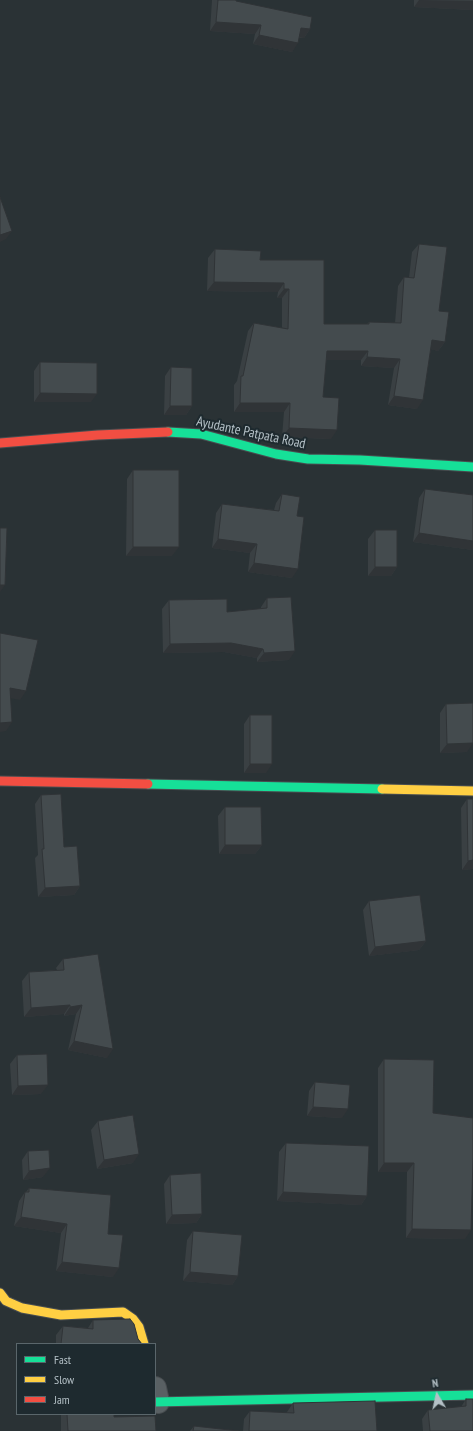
<!DOCTYPE html>
<style>
body{margin:0}
#map{position:relative;width:473px;height:1431px;overflow:hidden;background:#2a3235;font-family:"PT Sans Narrow",sans-serif}
canvas{display:block}
.legend{position:absolute;left:16px;top:1343px;width:140px;height:72px;box-sizing:border-box;background:#1e2a2f;border:1px solid #5a666b;margin:0;padding:5px 7px;list-style:none;font-size:12px;color:#b4c0c6}
.legend li{display:flex;align-items:center;gap:8px;height:20px}
.legend b{width:20px;border:1px solid #5a666b}
.north{position:absolute;left:417px;top:1375px;width:40px;height:40px;-webkit-text-stroke:3px #1e2a2f;paint-order:stroke;rotate:351deg;font-size:11px;font-weight:700;line-height:16px;text-align:center;color:#b4c0c6}
.north::after{content:'';display:block;margin:auto;width:14px;height:18px;background:#b4c0c6;clip-path:polygon(50% 0,100% 100%,50% 72%,0 100%)}
</style>
<div id="map">
<canvas width="473" height="1431"></canvas>
<ul class="legend">
<li><b style="height:5px;background:#16e098"></b>Fast</li>
<li><b style="height:5px;background:#ffcf43"></b>Slow</li>
<li><b style="height:5px;background:#f24e42"></b>Jam</li>
</ul>
<div class="north">N</div>
</div>
<script>
const ctx = document.querySelector('canvas').getContext('2d');
ctx.lineJoin = 'round';
const poly = rows => new Path2D(rows.map(r => 'M' + r).join(''));
function stroke(path, color, width, dash) { ctx.strokeStyle = color; ctx.lineWidth = width; ctx.lineCap = dash ? 'butt' : 'round'; ctx.setLineDash(dash || []); ctx.stroke(path); }
function fill(path, color) { ctx.fillStyle = color; ctx.fill(path, 'evenodd'); }
function label(font, color, halo, rows, align = 'center') {
  ctx.font = font + ' "PT Sans Narrow",sans-serif'; ctx.lineWidth = 4; ctx.setLineDash([]); ctx.textBaseline = 'middle'; ctx.strokeStyle = halo; ctx.fillStyle = color; for (const [text, x, y, turn = 0] of rows) {
    ctx.save(); ctx.translate(x, y); ctx.rotate((+turn || 0) * Math.PI / 180); ctx.textAlign = isNaN(turn) ? turn : align; if (halo) ctx.strokeText(text, 0, 0); ctx.fillText(text, 0, 0); ctx.restore();
  }
}
const street = poly([
 [155,1388,158,1402]
]);
const fast = poly([
 [168,432,201,434,276,454,308,459,360,460,473,467],
 [148,784,382,789],
 [155,1402,473,1395]
]);
const slow = poly([
 [382,789,473,791],
 [0,1293,6,1301,22,1308,61,1315,123,1312,133,1319,139,1327,144,1344]
]);
const jam = poly([
 [0,443,98,435,168,432],
 [0,781,148,784]
]);
const wall = poly([
 [212,0,236,0,236,1,310,29,304,38,299,38,292,52,253,44,255,34,210,31],
 [414,0,473,0,473,10,414,7],
 [419,244,439,311,445,342,438,351,431,349,417,409,388,405,394,368,361,366,361,360,326,360,323,397,331,439,282,437,284,412,234,412,234,385,237,381,248,331,254,323,282,328,282,298,277,298,278,292,207,291,208,258,215,249,260,260,324,324,367,324,369,322,395,323,398,286,404,277,409,278,412,252],
 [40,362,91,402,34,402,34,371],
 [171,367,192,406,186,415,164,415,165,376],
 [133,470,172,556,126,556,127,479],
 [425,489,473,495,473,550,413,542,419,498],
 [282,494,297,516,292,578,248,572,250,553,212,548,216,513,222,504,274,510,276,503],
 [375,530,397,567,391,576,368,576,368,539],
 [267,598,289,660,257,662,257,658,224,652,163,653,162,609,169,600,227,612,261,609,261,607],
 [446,704,467,752,440,753,440,713],
 [250,715,266,773,244,773,244,724],
 [41,795,80,886,74,895,38,897,35,858,38,855,35,804],
 [467,799,473,869,462,870,461,808],
 [225,807,262,845,255,854,219,854,218,816],
 [369,901,426,941,419,950,369,956,363,910],
 [63,959,107,1058,68,1050,76,1014,64,1016,64,1014,24,1017,22,981,29,972,57,970,56,968],
 [17,1055,41,1094,12,1095,10,1064],
 [384,1059,433,1113,473,1118,473,1168,465,1239,406,1238,407,1172,378,1172,378,1068],
 [315,1082,342,1118,307,1116,309,1091],
 [98,1121,133,1163,97,1169,91,1130],
 [286,1143,367,1196,361,1205,277,1201,279,1152],
 [28,1151,43,1177,23,1180,22,1160],
 [170,1175,202,1214,196,1223,166,1224,164,1184],
 [29,1188,108,1234,113,1277,56,1271,61,1233,14,1226,19,1201,25,1192,26,1192],
 [193,1231,238,1276,232,1285,183,1281,187,1240],
 [93,1320,138,1339,142,1344,56,1344,56,1335,63,1326,88,1328],
 [466,1399,473,1431,423,1431,422,1419,428,1410,461,1407],
 [293,1403,377,1431,243,1431,244,1419,250,1411,287,1413,287,1412],
 [61,1414,114,1414,114,1417,156,1431,61,1431],
 [194,1426,239,1431,190,1431]
]);
const shadedWall = poly([
 [419,0,473,1,473,10,414,7],
 [216,22,261,25,255,34,210,31],
 [301,28,310,29,304,38,295,37],
 [259,35,298,43,292,52,253,44],
 [12,231,6,239,0,242,0,235],
 [214,282,284,283,278,292,207,291],
 [284,289,289,289,282,298,277,298],
 [432,340,445,342,438,351,426,348],
 [327,351,368,351,361,360,321,360],
 [367,357,400,359,394,368,361,366],
 [40,393,97,394,91,402,34,402],
 [394,396,423,400,417,409,388,405],
 [240,403,290,403,284,412,234,412],
 [170,406,192,406,186,415,164,415],
 [289,428,337,430,331,439,282,437],
 [419,533,473,541,473,550,413,542],
 [218,539,257,544,250,553,212,548],
 [133,547,179,547,172,556,126,556],
 [254,563,298,569,292,578,248,572],
 [375,567,397,567,391,576,368,576],
 [0,585,5,585,0,592],
 [231,643,263,649,257,658,224,652,163,653,170,644],
 [295,651,289,660,257,662,264,653],
 [10,688,26,691,20,700,4,697],
 [12,722,6,731,0,732,0,723],
 [473,743,467,752,440,753,447,744],
 [250,764,272,764,266,773,244,773],
 [225,845,262,845,255,854,219,854],
 [473,860,473,869,462,870,468,861],
 [80,886,74,895,38,897,45,888],
 [426,941,419,950,369,956,375,947],
 [70,1005,64,1014,24,1017,31,1008],
 [82,1005,76,1014,64,1016,70,1007],
 [74,1041,113,1049,107,1058,68,1050],
 [48,1085,41,1094,12,1095,18,1086],
 [313,1107,348,1109,342,1118,307,1116],
 [139,1154,133,1163,97,1169,104,1160],
 [384,1163,414,1163,407,1172,378,1172],
 [50,1168,43,1177,23,1180,29,1171],
 [283,1192,367,1196,361,1205,277,1201],
 [202,1214,196,1223,166,1224,172,1215],
 [21,1217,67,1224,61,1233,14,1226],
 [412,1229,471,1230,465,1239,406,1238],
 [62,1262,119,1268,113,1277,56,1271],
 [190,1272,238,1276,232,1285,183,1281]
]);
const building = poly([
 [218,0,236,0,236,1,312,17,310,29,301,28,298,43,259,35,261,25,216,22,218,0],
 [0,197,12,231,0,235,0,197],
 [419,244,447,247,439,311,449,312,445,342,432,340,423,400,394,396,400,359,367,357,368,351,327,351,323,397,339,398,337,430,289,428,290,403,240,403,241,376,243,376,254,323,288,329,289,289,284,289,284,283,214,282,215,249,261,251,260,260,324,260,324,324,369,324,369,322,401,323,404,277,414,278,419,244],
 [40,362,97,363,97,394,40,393,40,362],
 [171,367,192,368,192,406,170,406,171,367],
 [133,470,179,470,179,547,133,547,133,470],
 [425,489,473,495,473,541,419,533,425,489],
 [282,494,300,497,297,516,304,517,298,569,254,563,257,544,218,539,222,504,279,511,282,494],
 [0,528,7,528,5,585,0,585,0,528],
 [375,530,397,530,397,567,375,567,375,530],
 [291,597,295,651,264,653,263,649,231,643,170,644,169,600,227,599,227,612,267,608,267,598,291,597],
 [0,633,38,640,26,691,10,688,12,722,0,723,0,633],
 [473,703,473,743,447,744,446,704,473,703],
 [250,715,272,715,272,764,250,764,250,715],
 [61,794,64,847,77,846,80,886,45,888,42,849,44,849,41,795,61,794],
 [467,799,473,799,473,860,468,861,467,799],
 [225,807,261,807,262,845,225,845,225,807],
 [420,895,426,941,375,947,369,901,420,895],
 [98,954,113,1049,74,1041,82,1005,70,1007,70,1005,31,1008,29,972,64,970,63,959,98,954],
 [47,1054,48,1085,18,1086,17,1055,47,1054],
 [384,1059,434,1060,433,1113,473,1118,473,1158,471,1230,412,1229,414,1163,384,1163,384,1059],
 [315,1082,350,1085,348,1109,313,1107,315,1082],
 [133,1115,139,1154,104,1160,98,1121,133,1115],
 [286,1143,369,1146,367,1196,283,1192,286,1143],
 [49,1150,50,1168,29,1171,28,1151,49,1150],
 [201,1173,202,1214,172,1215,170,1175,201,1173],
 [29,1188,111,1195,108,1234,123,1235,119,1268,62,1262,67,1224,21,1217,25,1192,29,1192,29,1188],
 [193,1231,242,1235,238,1276,190,1272,193,1231],
 [130,1319,134,1324,138,1339,142,1344,61,1344,63,1326,93,1329,93,1320,130,1319],
 [466,1399,473,1399,473,1431,430,1431,428,1410,466,1406,466,1399],
 [375,1401,377,1431,249,1431,250,1411,294,1413,293,1403,375,1401],
 [67,1414,114,1414,114,1417,155,1416,156,1431,68,1431,67,1414],
 [194,1426,239,1431,193,1431,194,1426]
]);
const streetNames = [
 ["Ayudante Patpata Road",251,433,12]
];
stroke(street, '#484d50', 24);
stroke(fast, '#484d50', 11);
stroke(slow, '#484d50', 11);
stroke(jam, '#484d50', 11);
stroke(street, '#596063', 22);
stroke(fast, '#16e098', 9);
stroke(slow, '#ffcf43', 9);
stroke(jam, '#f24e42', 9);
fill(wall, '#3a4043');
fill(shadedWall, '#303437');
fill(building, '#444b4e');
stroke(building, '#303437', 1);
label('14px', '#b4c0c6', '#1e2a2f', streetNames);
</script>
